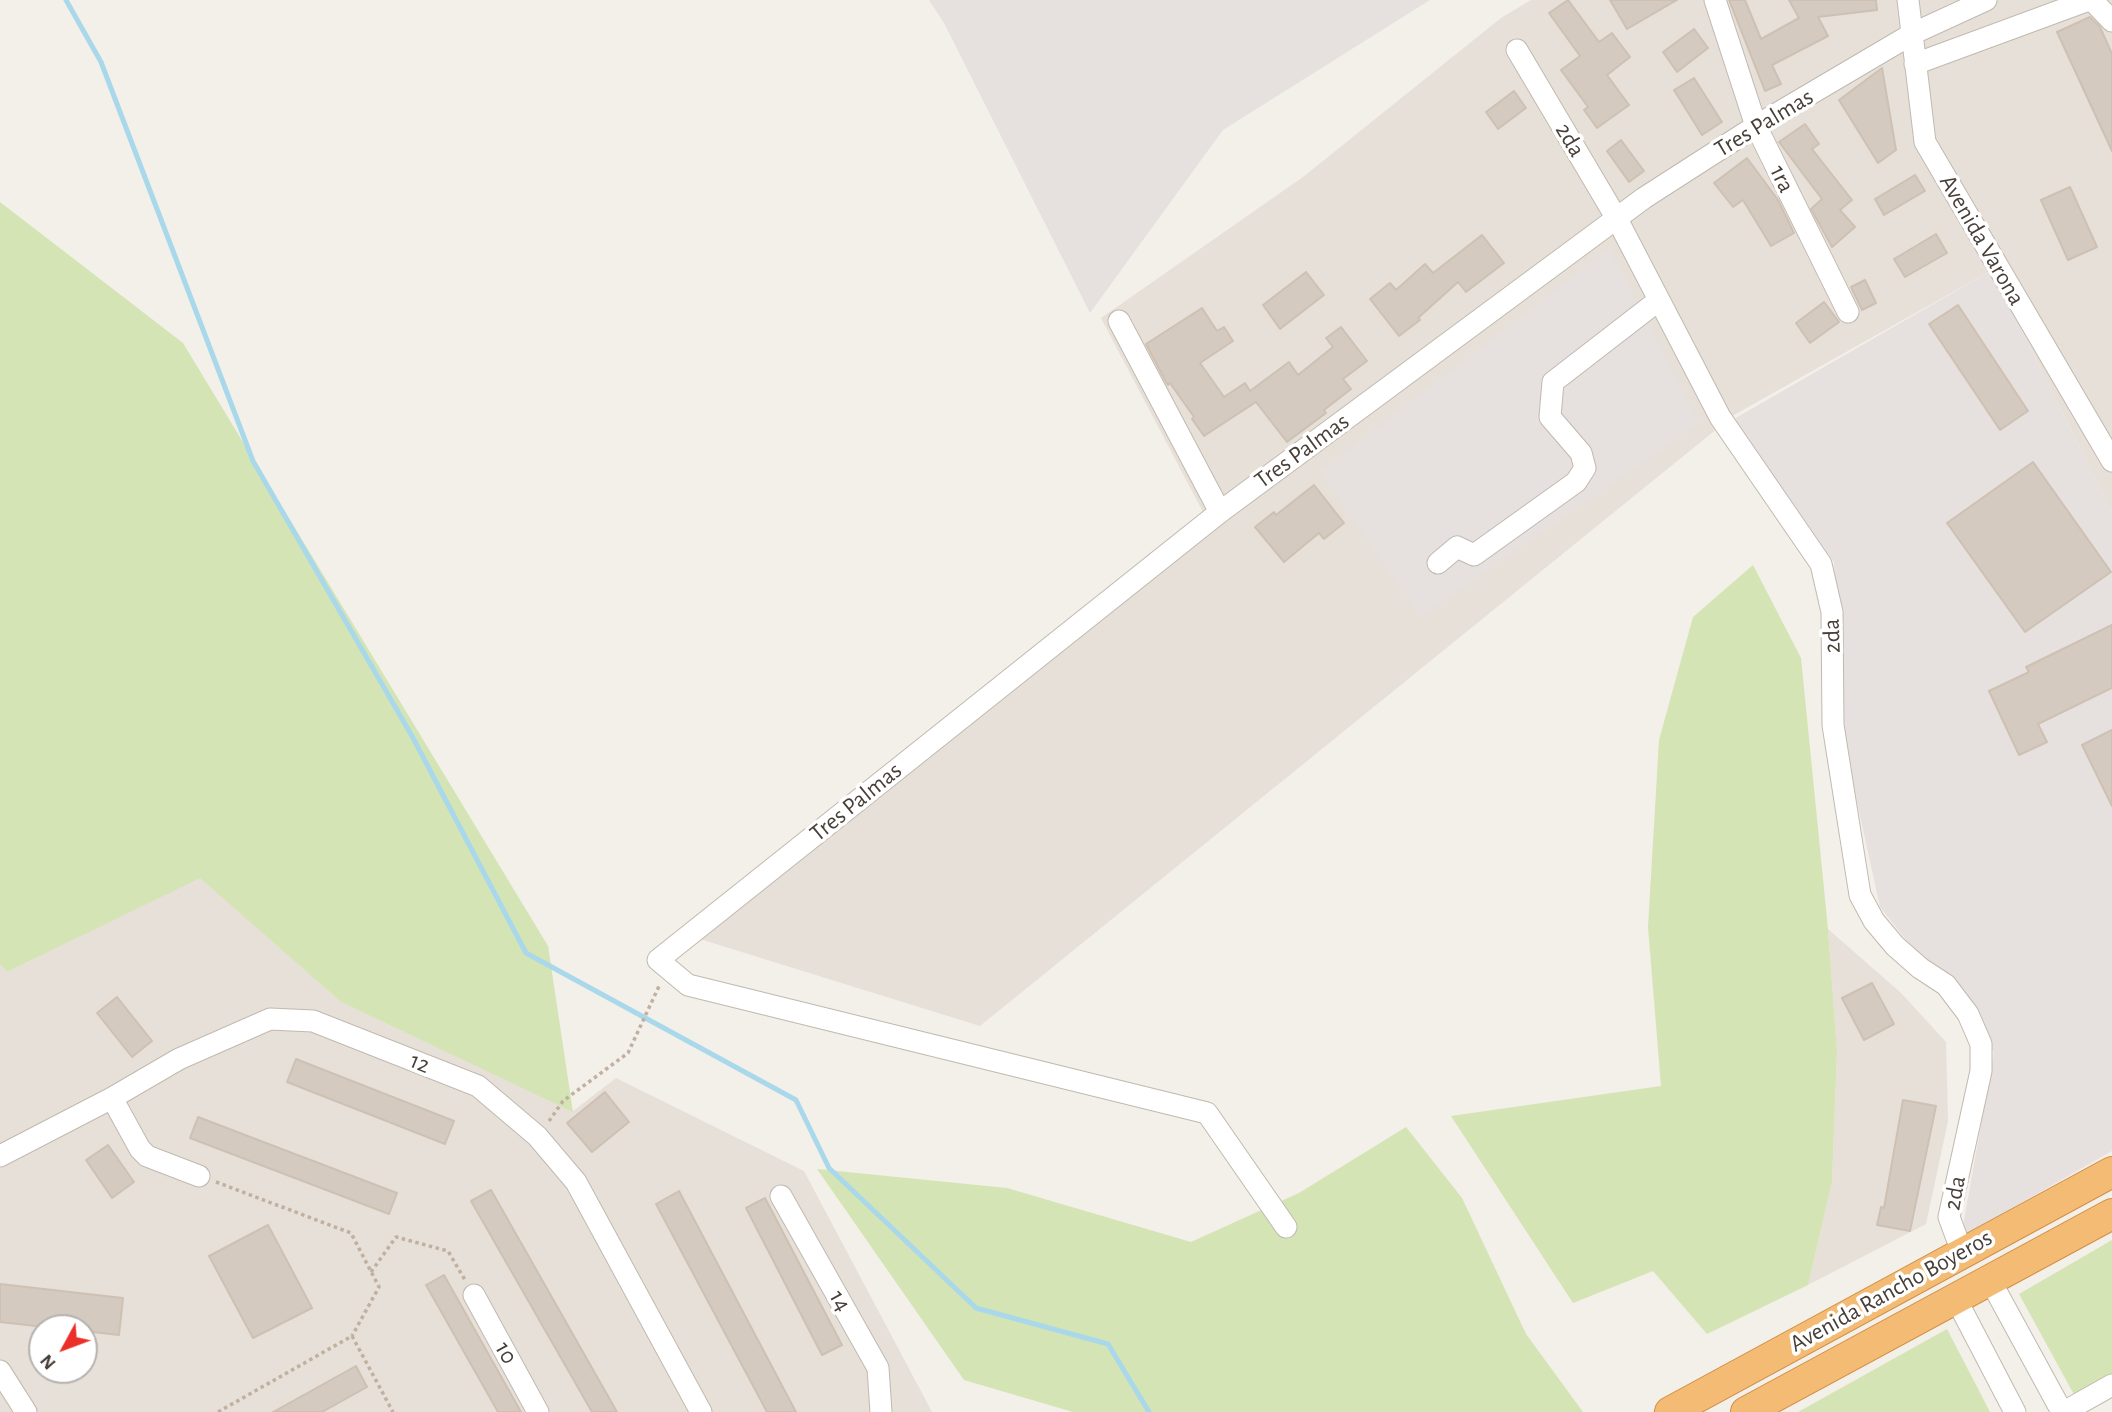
<!DOCTYPE html>
<style>
body{margin:0}
#map{position:relative;width:2112px;height:1412px;overflow:hidden;background:#f3efe9;font-family:"Alegreya Sans",sans-serif}
canvas{display:block}
.north{position:absolute;left:28px;top:1314px;width:70px;height:70px;box-sizing:border-box;background:#fff;border:2px solid #b5b2af;border-radius:50%;rotate:229deg;font-size:19px;font-weight:700;line-height:28px;text-align:center;color:#473f38}
.north::after{content:'';display:block;margin:auto;width:24px;height:32px;background:#ea3029;clip-path:polygon(50% 0,100% 100%,50% 72%,0 100%)}
</style>
<div id="map">
<canvas width="2112" height="1412"></canvas>
<div class="north">N</div>
</div>
<script>
const ctx = document.querySelector('canvas').getContext('2d');
ctx.lineJoin = 'round';
function fill(path, color) { ctx.fillStyle = color; ctx.fill(path, 'evenodd'); }
const poly = rows => new Path2D(rows.map(r => 'M' + r).join(''));
function stroke(path, color, width, dash) { ctx.strokeStyle = color; ctx.lineWidth = width; ctx.lineCap = dash ? 'butt' : 'round'; ctx.setLineDash(dash || []); ctx.stroke(path); }
function label(font, color, halo, rows, align = 'center') {
  ctx.font = font + ' "Alegreya Sans",sans-serif'; ctx.lineWidth = 7; ctx.setLineDash([]); ctx.textBaseline = 'middle'; ctx.strokeStyle = halo; ctx.fillStyle = color; for (const [text, x, y, turn = 0] of rows) {
    ctx.save(); ctx.translate(x, y); ctx.rotate((+turn || 0) * Math.PI / 180); ctx.textAlign = isNaN(turn) ? turn : align; if (halo) ctx.strokeText(text, 0, 0); ctx.fillText(text, 0, 0); ctx.restore();
  }
}
const residential = poly([
 [1531,0,2112,0,2112,513,1992,270,1734,415,980,1026,687,935,1204,514,1101,318,1303,177,1501,18],
 [200,877,341,1002,573,1111,616,1078,804,1171,932,1412,0,1412,0,964,7,972],
 [42,1328,84,1328,84,1370,42,1370],
 [1828,929,1901,993,1946,1042,1948,1121,1926,1224,1808,1285,1832,1182,1837,1052]
]);
const industrial = poly([
 [929,0,1430,0,1223,130,1090,313,944,23],
 [1609,249,1699,423,1421,617,1320,472],
 [1992,270,2112,513,2112,1151,1961,1237,1994,1052,1880,907,1838,715,1834,562,1734,419]
]);
const green = poly([
 [0,202,183,343,548,946,573,1112,341,1002,200,878,7,972,0,964],
 [1753,565,1801,658,1828,929,1837,1051,1832,1182,1808,1285,1707,1334,1653,1271,1573,1303,1451,1116,1661,1086,1648,927,1659,740,1693,617],
 [1406,1127,1462,1198,1526,1334,1583,1412,1073,1412,964,1380,817,1169,1007,1188,1191,1242,1299,1193],
 [2112,1240,2112,1380,2077,1400,2019,1294],
 [1947,1329,1990,1412,1798,1412]
]);
const stream = poly([
 [66,0,101,62,253,461,412,736,526,953,796,1100,829,1168,976,1308,1108,1344,1149,1412]
]);
const building = poly([
 [1568,0,1599,42,1612,33,1630,57,1607,75,1629,105,1597,128,1584,110,1588,107,1561,70,1580,56,1549,13,1568,0],
 [1610,0,1677,0,1627,29,1610,0],
 [1729,0,1745,0,1761,39,1799,18,1789,0,1876,0,1877,10,1818,17,1828,36,1772,65,1781,84,1765,91,1729,0],
 [2090,17,2100,27,2112,54,2112,151,2057,32,2090,17],
 [1694,29,1708,48,1677,72,1663,52,1694,29],
 [1882,68,1896,150,1878,163,1839,100,1882,68],
 [1694,78,1722,122,1702,135,1674,90,1694,78],
 [1514,91,1526,108,1498,129,1486,112,1514,91],
 [1805,124,1819,144,1812,149,1852,200,1840,210,1855,227,1832,247,1811,209,1822,199,1779,142,1805,124],
 [1621,140,1644,171,1629,182,1607,151,1621,140],
 [1747,158,1778,200,1794,233,1771,246,1743,200,1733,207,1714,183,1747,158],
 [1915,175,1925,191,1884,215,1875,199,1915,175],
 [2070,187,2097,247,2068,260,2041,200,2070,187],
 [1936,234,1947,253,1905,277,1894,259,1936,234],
 [1482,235,1504,263,1466,292,1458,282,1418,318,1420,320,1399,336,1370,299,1390,283,1396,290,1425,264,1433,273,1482,235],
 [1306,272,1324,295,1280,329,1263,305,1306,272],
 [1865,280,1876,303,1862,310,1851,287,1865,280],
 [1824,302,1839,322,1810,343,1796,323,1824,302],
 [1958,305,2028,411,2000,430,1929,324,1958,305],
 [1202,308,1217,331,1224,327,1233,341,1200,363,1224,397,1245,383,1250,391,1289,362,1298,375,1333,347,1326,338,1341,327,1367,361,1343,379,1351,389,1324,410,1326,413,1287,442,1256,402,1204,436,1192,419,1194,417,1170,383,1168,385,1166,382,1146,344,1202,308],
 [2033,462,2111,572,2025,632,1947,523,2033,462],
 [1314,485,1344,523,1324,539,1319,533,1284,562,1255,527,1274,512,1276,515,1314,485],
 [2112,625,2112,688,2038,724,2047,742,2019,755,1989,691,2029,672,2026,667,2112,625],
 [2112,730,2112,806,2082,745,2112,730],
 [1872,983,1894,1024,1864,1040,1842,998,1872,983],
 [117,997,152,1041,132,1057,97,1013,117,997],
 [296,1059,454,1121,445,1144,287,1082,296,1059],
 [605,1092,629,1122,592,1152,567,1123,605,1092],
 [1903,1100,1936,1106,1910,1231,1877,1225,1881,1207,1884,1208,1903,1100],
 [198,1117,397,1193,389,1214,190,1138,198,1117],
 [108,1145,134,1182,112,1198,86,1160,108,1145],
 [491,1190,617,1412,592,1412,471,1201,491,1190],
 [679,1191,796,1412,767,1412,656,1204,679,1191],
 [765,1198,842,1345,822,1355,746,1208,765,1198],
 [268,1225,312,1308,253,1338,209,1256,268,1225],
 [444,1275,521,1412,498,1412,426,1285,444,1275],
 [0,1284,123,1298,119,1335,84,1331,84,1328,54,1328,0,1322,0,1284],
 [356,1366,367,1387,322,1412,273,1412,356,1366]
]);
const path = poly([
 [549,1121,563,1101,628,1053,660,984],
 [216,1182,351,1233,379,1287,352,1336],
 [371,1272,396,1237,448,1251,465,1280],
 [218,1412,352,1336,393,1412]
]);
const minor = poly([
 [1715,0,1756,126,1848,312],
 [1908,0,1925,142,2112,461],
 [2092,0,2112,21],
 [1517,50,1617,219,1720,417,1821,564,1832,612,1833,725,1860,895,1874,921,1895,946,1920,968,1946,985,1968,1014,1981,1044,1981,1071,1949,1217,1962,1252],
 [1915,64,2089,0],
 [1119,321,1220,512],
 [1438,563,1457,547,1474,555,1576,482,1585,468,1581,453,1550,417,1553,382,1659,300],
 [112,1098,140,1149,147,1156,199,1176],
 [0,1156,112,1098,179,1059,270,1019,313,1021,478,1086,537,1136,576,1182,701,1412],
 [781,1196,878,1368,881,1412],
 [1286,1227,1207,1113,688,985,658,960,1220,512,1644,198,1756,126,1912,34,1986,0],
 [1990,1280,2062,1412],
 [474,1295,538,1412],
 [1956,1299,2015,1412],
 [0,1371,26,1412],
 [2064,1412,2112,1385]
]);
const highway = poly([
 [1670,1412,2112,1172],
 [1746,1412,2112,1214]
]);
const streetNames = [
 ["Tres Palmas",1764,123,-31],
 ["2da",1570,140,59],
 ["1ra",1782,179,64],
 ["Avenida Varona",1982,240,60],
 ["Tres Palmas",1302,451,-36],
 ["2da",1832,636,-92],
 ["Tres Palmas",856,802,-39],
 ["12",420,1063,22],
 ["2da",1955,1193,-80],
 ["Avenida Rancho Boyeros",1891,1291,-29],
 ["14",840,1301,61],
 ["10",506,1353,61]
];
fill(residential, '#e7e0d8');
fill(industrial, '#e6e1de');
fill(green, '#d4e4b5');
stroke(stream, '#aad8eb', 5);
fill(building, '#d4cabf');
stroke(building, '#cec1b3', 2);
stroke(minor, '#c1b9af', 23);
stroke(highway, '#d28e44', 32);
stroke(path, '#bfb09f', 3.5, [3.5, 3.5]);
stroke(minor, '#fff', 21);
stroke(highway, '#f3bb74', 30);
label('24px', '#473f38', '#fff', streetNames);
</script>
